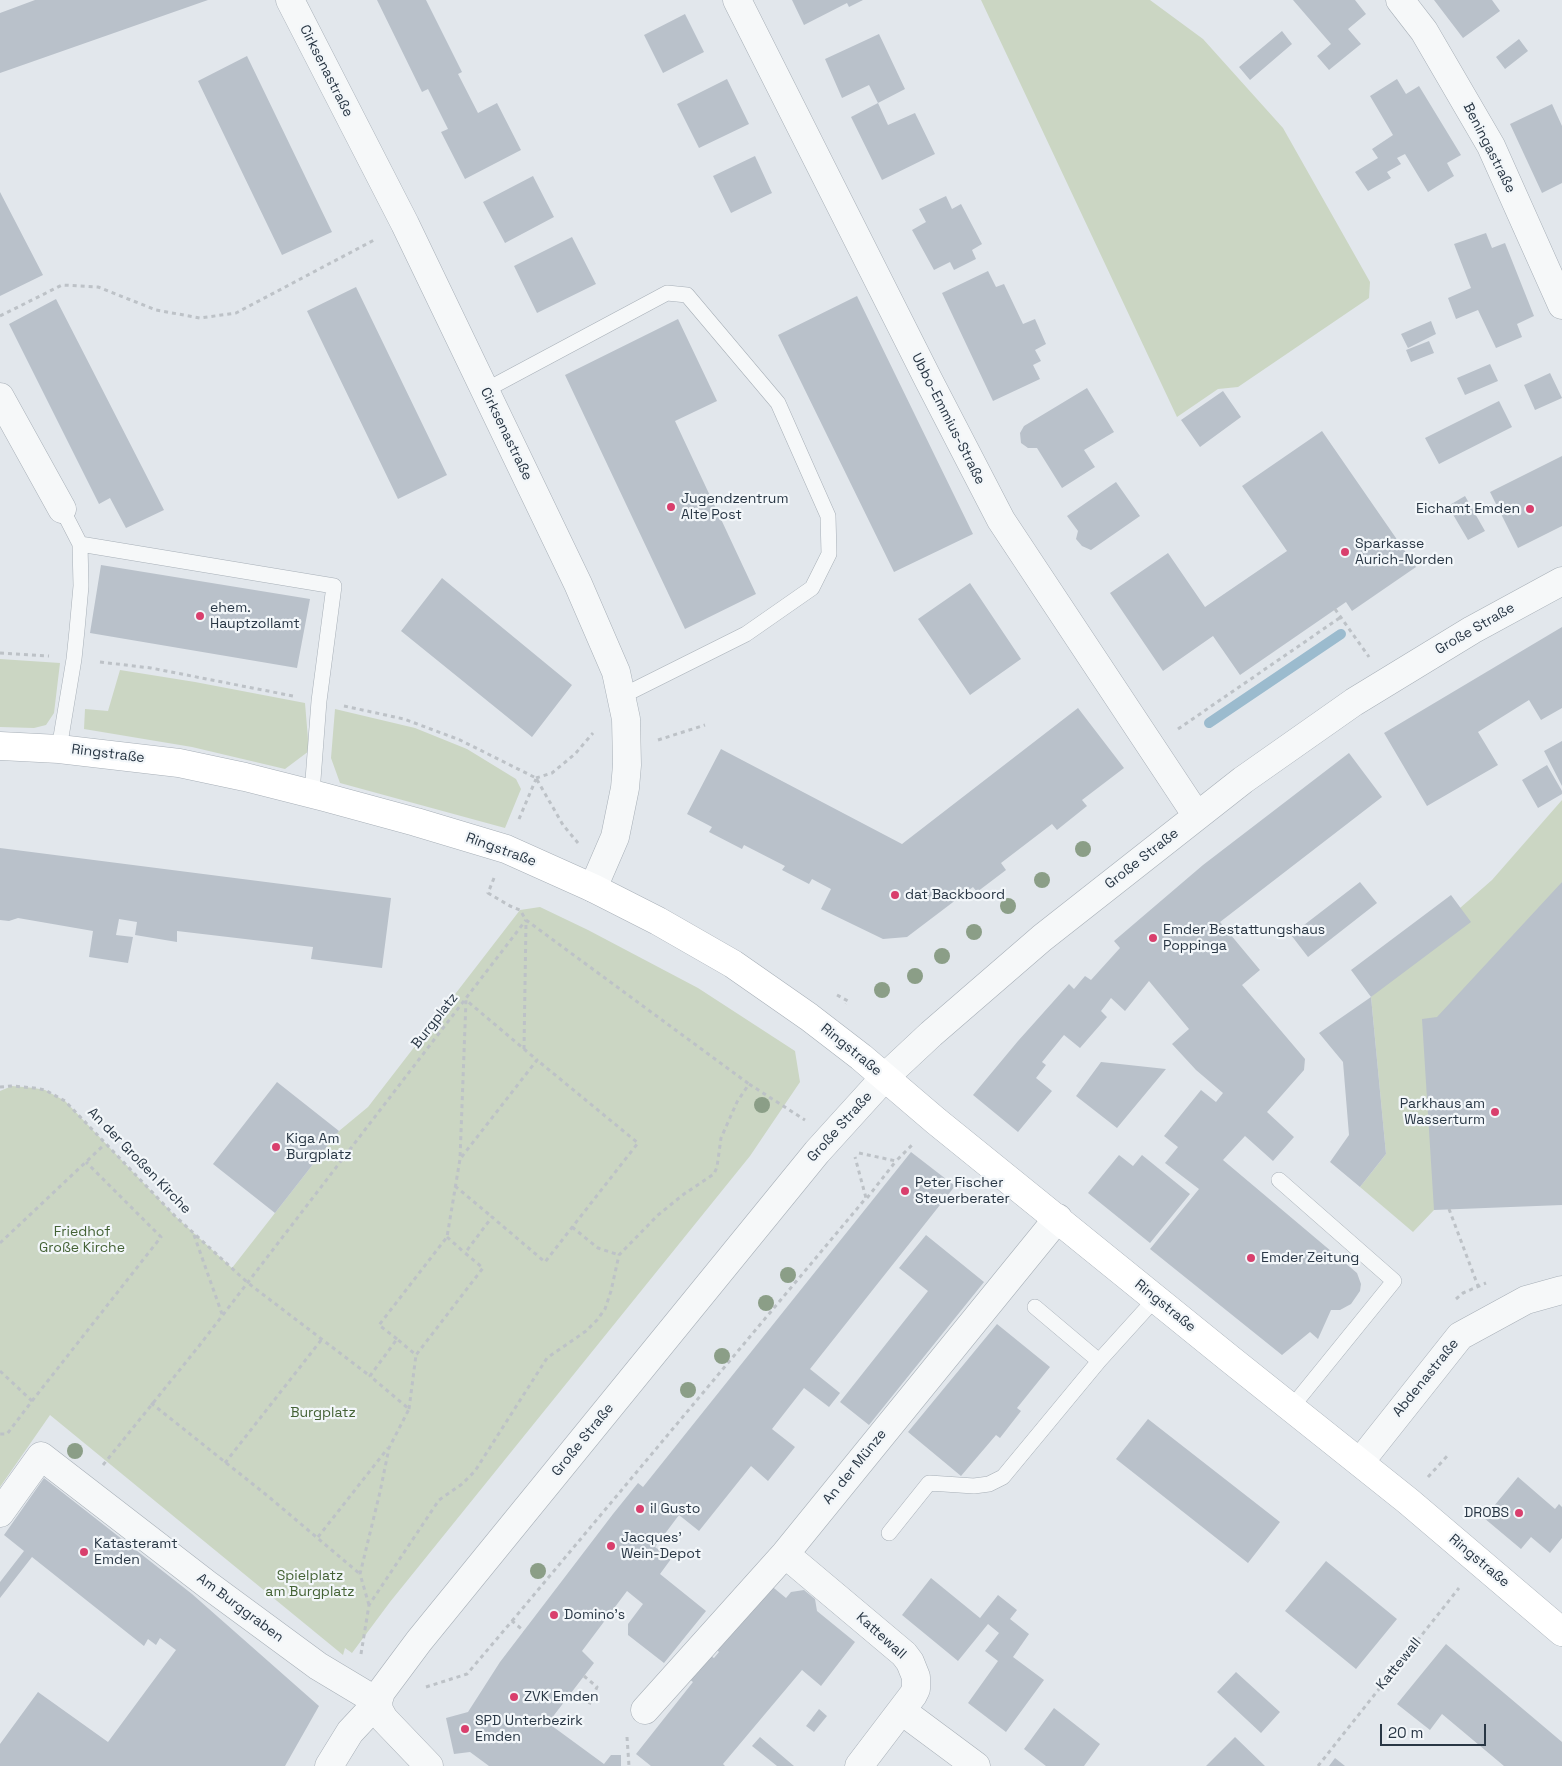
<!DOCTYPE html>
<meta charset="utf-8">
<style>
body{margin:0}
#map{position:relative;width:1562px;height:1766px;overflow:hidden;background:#e2e7ec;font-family:"Space Grotesk",sans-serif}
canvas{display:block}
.scale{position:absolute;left:1380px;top:1724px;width:106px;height:22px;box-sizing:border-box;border:2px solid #293745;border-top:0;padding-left:6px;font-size:15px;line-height:18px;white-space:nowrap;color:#293745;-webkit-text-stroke:4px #f2f6f9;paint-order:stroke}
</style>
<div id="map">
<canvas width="1562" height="1766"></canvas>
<div class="scale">20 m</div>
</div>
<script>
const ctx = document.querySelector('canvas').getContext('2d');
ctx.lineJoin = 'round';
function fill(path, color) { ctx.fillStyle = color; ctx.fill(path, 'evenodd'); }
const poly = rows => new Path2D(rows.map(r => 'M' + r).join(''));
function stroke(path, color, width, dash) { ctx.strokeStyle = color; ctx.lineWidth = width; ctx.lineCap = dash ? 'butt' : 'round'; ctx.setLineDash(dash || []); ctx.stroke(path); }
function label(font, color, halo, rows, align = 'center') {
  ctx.font = font + ' "Space Grotesk",sans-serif'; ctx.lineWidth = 4.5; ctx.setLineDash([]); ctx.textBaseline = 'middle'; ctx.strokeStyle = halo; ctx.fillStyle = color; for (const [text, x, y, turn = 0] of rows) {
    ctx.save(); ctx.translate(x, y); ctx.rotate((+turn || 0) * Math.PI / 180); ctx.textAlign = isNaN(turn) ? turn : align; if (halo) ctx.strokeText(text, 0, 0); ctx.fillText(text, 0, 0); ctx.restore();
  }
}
const green = poly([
 [981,0,1150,0,1203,39,1283,128,1370,282,1369,298,1238,387,1218,389,1177,417],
 [0,659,60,663,54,713,46,725,34,728,0,727],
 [120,670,195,682,305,703,309,751,285,769,192,747,84,729,85,709,108,711],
 [335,709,415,728,467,749,516,779,521,789,505,828,340,783,331,758],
 [1562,800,1562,882,1434,1210,1413,1232,1360,1187,1386,1154,1371,997,1460,908,1492,880],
 [540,907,588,930,698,988,795,1051,800,1082,750,1156,390,1602,352,1653,345,1648,343,1655,50,1415,0,1487,0,1091,12,1086,34,1088,45,1090,65,1101,175,1216,232,1268,339,1131,368,1107,520,910]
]);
const stream = poly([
 [1209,723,1341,634]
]);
const building = poly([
 [35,0,208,0,0,73,0,13],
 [377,0,426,0,462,72,458,74,478,113,497,103,521,150,465,179,441,132,448,129,428,89,422,92],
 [792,0,863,0,849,7,847,3,804,25],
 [1293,0,1355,0,1366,14,1348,29,1361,44,1329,70,1317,56,1331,44],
 [1434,0,1492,0,1500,11,1463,38],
 [685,14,704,52,663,73,644,35],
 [1282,31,1292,44,1250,80,1239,67],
 [879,34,905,89,878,103,869,85,842,98,825,59],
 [1519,39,1528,51,1505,69,1496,57],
 [247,56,332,232,282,255,198,81],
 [727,79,749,124,699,148,677,104],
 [1397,79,1406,94,1419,86,1461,155,1447,163,1454,176,1428,192,1405,154,1397,158,1401,164,1387,172,1391,178,1368,191,1355,172,1378,158,1372,149,1393,135,1370,96],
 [878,103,888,125,915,113,935,154,882,180,851,117],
 [1552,104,1562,126,1562,183,1542,193,1510,124],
 [755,156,772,193,731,213,713,176],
 [533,176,554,217,505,243,483,202],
 [0,192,43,275,0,296],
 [946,196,952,209,961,204,982,244,972,250,976,259,954,270,950,262,934,270,912,230,926,222,919,209],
 [1486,233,1492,248,1505,243,1534,316,1517,324,1522,337,1496,348,1478,310,1456,319,1448,298,1471,288,1454,244],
 [572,237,596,284,537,313,514,266],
 [988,271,996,287,1004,284,1023,324,1035,319,1046,344,1035,350,1041,361,1033,365,1040,379,993,401,942,293],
 [356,287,447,475,398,499,307,311],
 [857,296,973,534,894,572,778,335],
 [56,299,164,510,126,528,110,498,99,504,9,324],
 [678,319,717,401,675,421,756,594,685,629,565,375],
 [1431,321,1436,334,1408,348,1401,334],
 [1429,341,1434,353,1411,362,1406,350],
 [1490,364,1498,381,1465,395,1457,378],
 [1550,373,1562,398,1535,410,1524,385],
 [1087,388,1114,432,1084,450,1095,467,1062,488,1037,448,1028,448,1021,443,1020,433,1024,426],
 [1223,391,1241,417,1200,447,1181,420],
 [1499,401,1512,427,1439,464,1425,438],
 [1322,431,1416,567,1352,611,1346,602,1240,675,1213,636,1163,671,1110,593,1168,553,1205,607,1287,551,1242,486],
 [1562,456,1562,526,1518,548,1490,492],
 [1116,482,1140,516,1091,550,1082,546,1076,539,1078,531,1067,516],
 [1465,496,1485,531,1468,540,1448,506],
 [101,565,310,599,297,668,90,633],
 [442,578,572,685,532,737,401,631],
 [970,583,1021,659,970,695,918,619],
 [1562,627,1562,708,1541,720,1529,700,1478,732,1498,765,1427,806,1384,733],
 [1078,708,1124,768,1082,800,1087,806,1057,830,1052,824,1001,863,1006,870,977,892,973,887,907,937,883,939,821,909,831,889,812,879,809,884,782,870,785,866,744,845,742,849,709,832,712,827,687,814,721,749,902,844],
 [1562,741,1562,786,1544,751],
 [1349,753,1382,797,1220,922,1260,970,1242,985,1305,1059,1304,1070,1267,1112,1294,1137,1273,1161,1245,1136,1223,1160,1357,1273,1361,1284,1360,1291,1351,1304,1340,1310,1331,1310,1318,1339,1310,1332,1282,1355,1150,1249,1199,1189,1165,1163,1178,1147,1164,1136,1201,1090,1216,1102,1223,1093,1196,1070,1172,1044,1189,1029,1149,981,1125,1011,1111,998,1101,1011,1107,1017,1080,1048,1064,1035,1042,1062,1046,1065,1036,1078,1052,1091,1018,1132,973,1095,1018,1041,1069,984,1074,989,1085,976,1091,980,1120,948,1114,941,1203,865],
 [1547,765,1562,791,1562,794,1538,808,1522,780],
 [0,848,391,898,382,968,311,959,313,947,177,931,177,942,135,935,137,922,119,919,116,935,133,937,128,963,89,957,93,931,18,918,9,921,0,920],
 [1360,882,1377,903,1308,957,1291,935],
 [1562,882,1562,1205,1434,1210,1422,1019,1437,1017],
 [1451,895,1471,922,1371,997,1351,970],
 [1371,997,1386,1154,1360,1187,1330,1162,1349,1135,1343,1062,1319,1033],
 [1101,1062,1166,1069,1117,1128,1076,1096],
 [277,1082,339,1131,275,1213,213,1164],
 [911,1152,955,1186,810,1369,840,1393,829,1407,804,1388,772,1429,795,1447,768,1481,751,1466,699,1531,679,1515,655,1547,671,1559,660,1574,706,1611,664,1663,628,1635,628,1624,643,1604,627,1591,582,1651,594,1663,548,1723,604,1764,611,1755,621,1755,621,1766,489,1766,470,1752,454,1754,446,1718,468,1712,500,1662,613,1514,638,1483,643,1487],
 [1119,1155,1133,1166,1142,1155,1190,1194,1150,1243,1088,1193],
 [926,1235,984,1282,869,1425,840,1402,928,1291,899,1268],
 [997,1324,1050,1367,1017,1408,1021,1411,1000,1438,996,1435,961,1476,908,1432],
 [1148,1419,1280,1522,1248,1563,1116,1459],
 [1518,1477,1555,1509,1559,1504,1562,1507,1562,1538,1550,1553,1531,1537,1521,1549,1484,1518],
 [44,1478,192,1594,319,1706,285,1766,0,1766,0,1744,38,1692,108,1742,176,1650,160,1638,156,1645,148,1639,144,1646,32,1557,0,1598,0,1582,24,1551,4,1535],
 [1326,1561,1397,1619,1356,1669,1285,1611],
 [931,1578,980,1618,998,1595,1017,1610,1010,1619,1029,1634,1013,1657,1044,1680,1006,1732,968,1703,998,1661,985,1651,999,1633,988,1624,958,1661,902,1615],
 [769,1584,786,1598,791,1592,804,1590,815,1599,817,1611,855,1642,821,1686,802,1670,723,1764,725,1766,651,1766,636,1754,693,1682,689,1679,709,1655,714,1658,719,1652,716,1649],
 [1446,1644,1562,1742,1562,1766,1504,1766,1442,1714,1430,1730,1397,1704],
 [1236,1672,1280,1712,1261,1733,1217,1692],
 [1054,1708,1100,1744,1084,1766,1046,1766,1024,1749],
 [819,1709,827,1716,814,1732,806,1726],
 [760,1737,794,1766,777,1766,752,1746],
 [1235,1737,1265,1766,1206,1766],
 [1335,1758,1345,1766,1329,1766]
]);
const path = poly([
 [0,316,62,285,98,287,156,310,200,318,236,313,376,239],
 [1335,609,1369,657],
 [0,653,49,656],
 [100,662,151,668,293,696],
 [344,706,404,719,460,740,536,778,563,825,578,843],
 [1178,729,1341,617],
 [658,740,705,725],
 [536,778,552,773,575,754,593,733],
 [519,819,536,779],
 [494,878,488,893,510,906,520,910,526,920,749,1084],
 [837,995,848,1001,846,1004],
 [524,1049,526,921],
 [0,1087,12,1086,34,1088,45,1090,65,1101,175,1216,248,1283,370,1376],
 [859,1153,896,1161,914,1143],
 [455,1186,492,1217],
 [867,1198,896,1161],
 [1449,1209,1478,1286],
 [572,1227,598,1248,619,1255],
 [194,1235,222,1314],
 [447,1237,465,1253],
 [0,1243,105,1144],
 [1456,1299,1463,1293,1486,1283],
 [397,1339,379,1325,447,1237,460,1159,466,1000,537,1060,460,1159],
 [0,1371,32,1401,7,1434,0,1434],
 [32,1401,161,1237,86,1162],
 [151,1403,269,1497,360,1574],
 [409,1409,416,1355],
 [225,1463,322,1339],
 [103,1465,199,1346,526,920],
 [1428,1477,1449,1454],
 [318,1537,388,1448],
 [369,1605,360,1574,380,1492,389,1448,409,1409,370,1376,397,1339,416,1355,483,1268,465,1253,492,1217,545,1262,638,1143,537,1060],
 [512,1621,866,1198,855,1157],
 [361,1654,369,1605,439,1500,462,1484,475,1471,547,1358,586,1331,597,1320,605,1309,611,1291,619,1255,658,1215,684,1194,714,1174,717,1167,721,1138,737,1102,749,1084,805,1120],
 [584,1676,597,1687,589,1705],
 [426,1687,467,1674,512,1621,524,1631],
 [627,1737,629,1766],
 [1318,1766,1459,1588]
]);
const lane = poly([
 [484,391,667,293,687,295,778,403,828,516,829,554,812,588,746,634,622,696],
 [62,509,80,544,334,586,319,701,312,793],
 [59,749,74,659,77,630,81,586,80,544],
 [1279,1180,1394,1281,1291,1408],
 [1035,1307,1099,1361],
 [889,1533,929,1483,974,1486,989,1484,1003,1477,1099,1361,1156,1298]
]);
const street = poly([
 [290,0,405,224,578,584,616,672,626,719,627,765,625,788,615,837,593,888],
 [737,0,928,379,1001,520,1197,816],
 [1400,0,1424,31,1491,146,1562,305],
 [0,397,62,509],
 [1360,1462,1460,1336,1526,1300,1562,1290],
 [0,1513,41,1456,208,1585,318,1666,378,1702],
 [785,1554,904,1654,910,1662,916,1677,916,1689,913,1695,859,1766],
 [378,1702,379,1710,384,1719,429,1766],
 [645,1710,785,1554,1058,1218],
 [902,1711,976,1766],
 [329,1766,350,1732,378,1702,381,1692,419,1641,817,1152,885,1077,931,1034,1042,938,1243,780,1354,702,1472,630,1562,581]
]);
const secondary = poly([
 [0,746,59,749,179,763,245,777,324,797,416,822,506,849,593,888,658,921,733,964,809,1017,861,1057,936,1121,1230,1359,1408,1501,1562,1632]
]);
const trees = [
 [1083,849],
 [1042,880],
 [1008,906],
 [974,932],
 [942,956],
 [915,976],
 [882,990],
 [762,1105],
 [788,1275],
 [766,1303],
 [722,1356],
 [688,1390],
 [75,1451],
 [538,1571]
];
const markers = [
 [671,507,5,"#d93f6d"],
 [1530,509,5,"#d93f6d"],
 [1345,552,5,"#d93f6d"],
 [200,616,5,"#d93f6d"],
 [895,895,5,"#d93f6d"],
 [1153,938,5,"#d93f6d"],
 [1495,1112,5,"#d93f6d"],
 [276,1147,5,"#d93f6d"],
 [905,1191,5,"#d93f6d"],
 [1251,1258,5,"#d93f6d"],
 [640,1509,5,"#d93f6d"],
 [1519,1513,5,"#d93f6d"],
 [611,1546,5,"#d93f6d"],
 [84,1552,5,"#d93f6d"],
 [554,1615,5,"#d93f6d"],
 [514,1697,5,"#d93f6d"],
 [465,1729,5,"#d93f6d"]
];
const streetNames = [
 ["Cirksenastraße",326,71,63],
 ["Beningastraße",1489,148,63],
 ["Ubbo-Emmius-Straße",948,419,63],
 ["Cirksenastraße",506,434,64],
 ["Große Straße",1475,629,-30],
 ["Ringstraße",108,754,7],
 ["Ringstraße",501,850,20],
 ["Große Straße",1142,859,-38],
 ["Burgplatz",435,1021,-52],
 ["Ringstraße",851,1050,39],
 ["Große Straße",840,1127,-48],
 ["An der Großen Kirche",139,1161,46],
 ["Ringstraße",1165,1306,39],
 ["Abdenastraße",1426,1378,-51],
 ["Große Straße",583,1440,-51],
 ["An der Münze",855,1467,-51],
 ["Ringstraße",1479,1561,40],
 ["Am Burggraben",240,1608,37],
 ["Kattewall",881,1636,42],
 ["Kattewall",1399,1664,-51]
];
const poiNames = [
 ["Jugendzentrum",681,499],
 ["Alte Post",681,515],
 ["Eichamt Emden",1520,509,"right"],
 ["Sparkasse",1355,544],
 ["Aurich-Norden",1355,560],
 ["ehem.",210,608],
 ["Hauptzollamt",210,624],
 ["dat Backboord",905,895],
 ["Emder Bestattungshaus",1163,930],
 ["Poppinga",1163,946],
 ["Parkhaus am",1485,1104,"right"],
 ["Wasserturm",1485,1120,"right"],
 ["Kiga Am",286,1139],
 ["Burgplatz",286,1155],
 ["Peter Fischer",915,1183],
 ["Steuerberater",915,1199],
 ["Emder Zeitung",1261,1258],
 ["il Gusto",650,1509],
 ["DROBS",1509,1513,"right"],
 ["Jacques'",621,1538],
 ["Wein-Depot",621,1554],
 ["Katasteramt",94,1544],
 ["Emden",94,1560],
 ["Domino's",564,1615],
 ["ZVK Emden",524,1697],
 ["SPD Unterbezirk",475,1721],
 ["Emden",475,1737]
];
const parkNames = [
 ["Friedhof",82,1232],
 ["Große Kirche",82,1248],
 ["Burgplatz",323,1413],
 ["Spielplatz",310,1576],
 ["am Burgplatz",310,1592]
];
fill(green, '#cbd6c3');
stroke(stream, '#9bbbce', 10);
fill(building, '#b9c1ca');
stroke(lane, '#a7afb7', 16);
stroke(street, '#a7afb7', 29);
stroke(secondary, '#a7afb7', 29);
stroke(path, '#bdc2c7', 3, [4, 4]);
stroke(lane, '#f6f8f9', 15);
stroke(street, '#f6f8f9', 28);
stroke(secondary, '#fff', 28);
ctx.fillStyle = '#8b9e87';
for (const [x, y] of trees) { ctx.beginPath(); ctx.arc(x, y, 8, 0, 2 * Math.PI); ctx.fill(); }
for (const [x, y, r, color] of markers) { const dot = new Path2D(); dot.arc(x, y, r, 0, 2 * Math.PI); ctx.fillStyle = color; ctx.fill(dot); stroke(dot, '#f2f6f9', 2); }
label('14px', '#293745', '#f2f6f9', streetNames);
label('14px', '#293745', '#f2f6f9', poiNames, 'left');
label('14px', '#446235', '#f2f6f9', parkNames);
</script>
